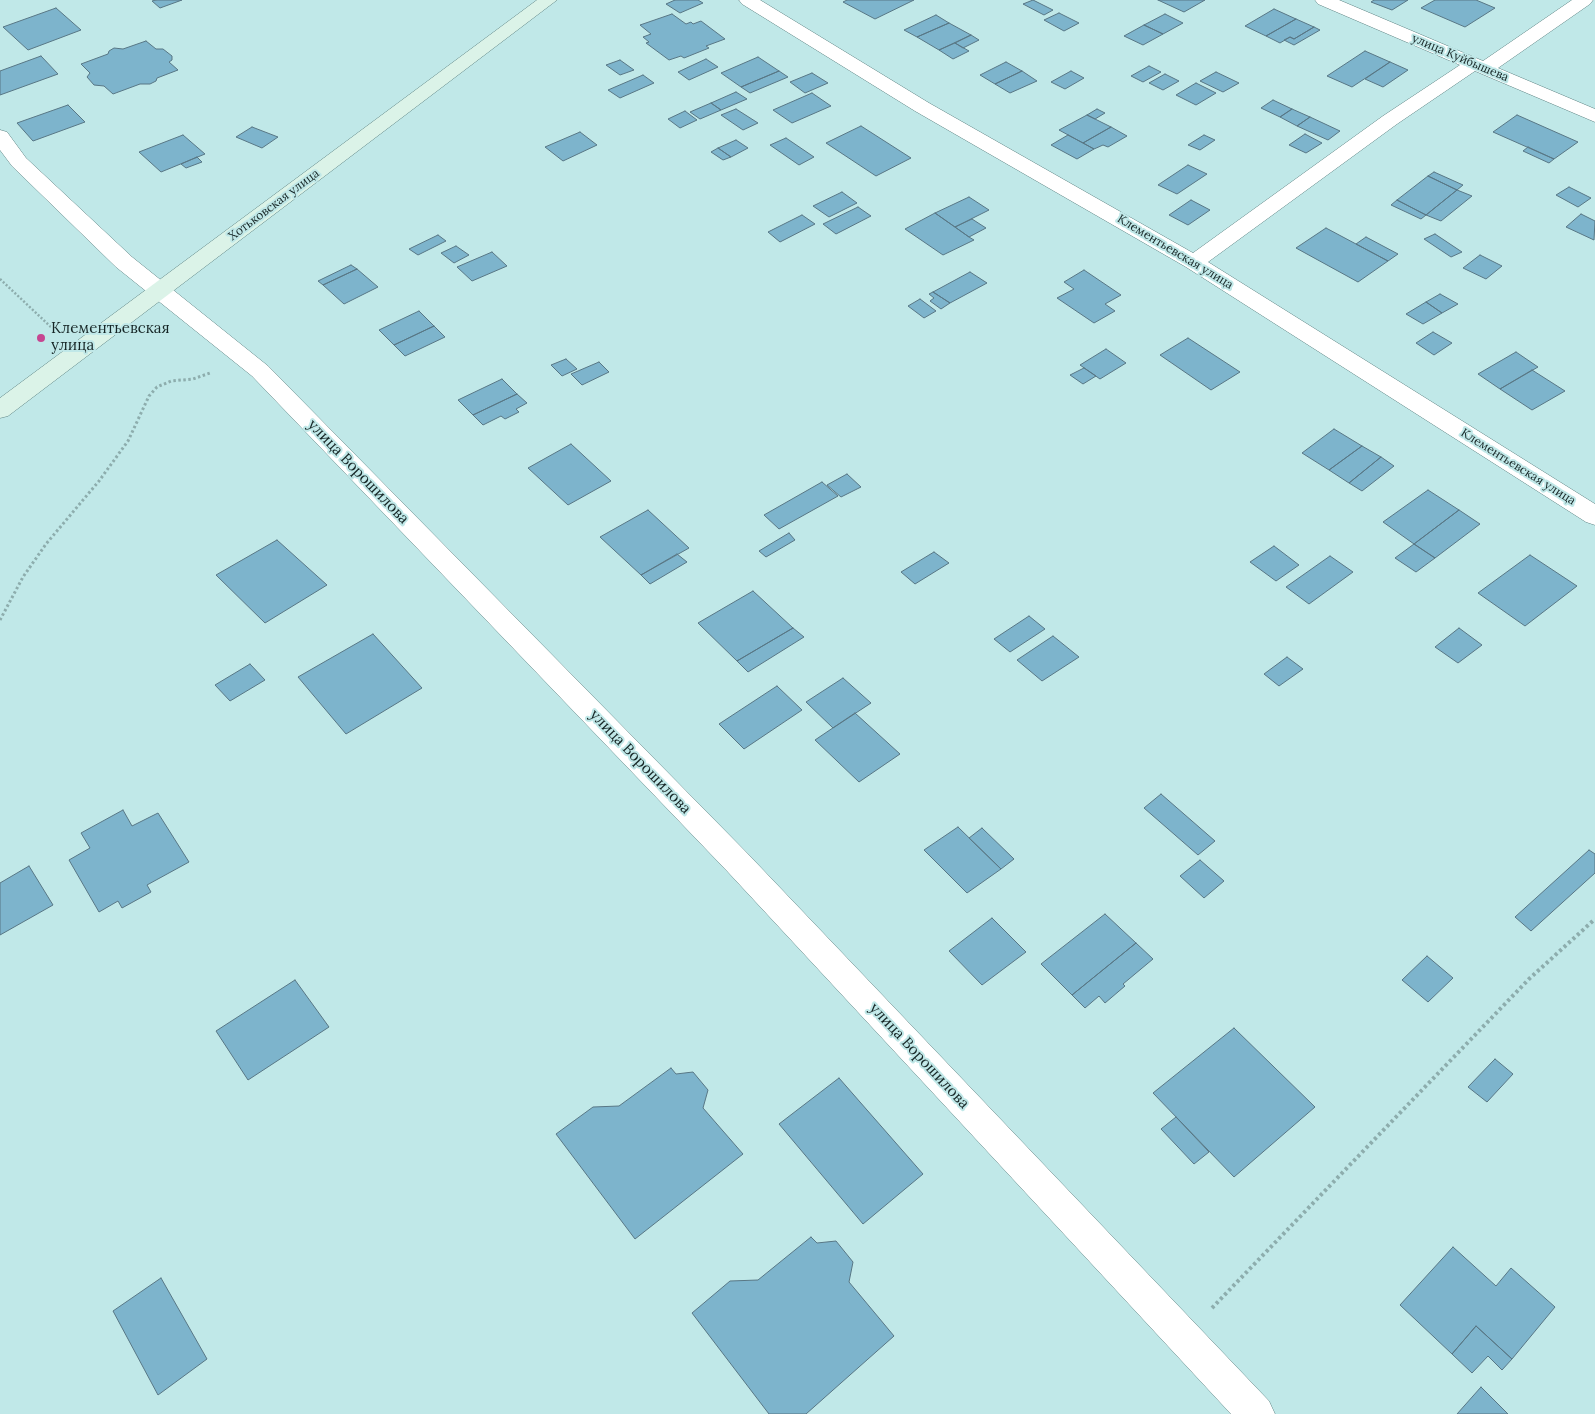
<!DOCTYPE html>
<meta charset="utf-8">
<style>
body{margin:0}
canvas{display:block;background:#c0e8e8}
</style>
<canvas width="1595" height="1414"></canvas>
<script>
const ctx = document.querySelector('canvas').getContext('2d');
ctx.lineJoin = 'round';
function fill(path, color) { ctx.fillStyle = color; ctx.fill(path, 'evenodd'); }
const poly = rows => new Path2D(rows.map(r => 'M' + r).join(''));
function stroke(path, color, width, dash) { ctx.strokeStyle = color; ctx.lineWidth = width; ctx.lineCap = dash ? 'butt' : 'round'; ctx.setLineDash(dash || []); ctx.stroke(path); }
function label(font, color, halo, rows, align = 'center') {
  ctx.font = font + ' Lora,serif'; ctx.lineWidth = 4; ctx.setLineDash([]); ctx.textBaseline = 'middle'; ctx.strokeStyle = halo; ctx.fillStyle = color; for (const [text, x, y, turn = 0] of rows) {
    ctx.save(); ctx.translate(x, y); ctx.rotate((+turn || 0) * Math.PI / 180); ctx.textAlign = isNaN(turn) ? turn : align; if (halo) ctx.strokeText(text, 0, 0); ctx.fillText(text, 0, 0); ctx.restore();
  }
}
const building = poly([
 [156,0,182,0,160,8,152,1,156,0],
 [675,0,698,0,703,3,680,13,666,4,675,0],
 [847,0,914,0,875,19,843,2,847,0],
 [1033,0,1053,10,1044,15,1023,4,1033,0],
 [1158,0,1205,0,1184,12,1158,0],
 [1374,0,1408,0,1392,10,1371,2,1374,0],
 [1435,0,1476,0,1495,8,1465,27,1421,8,1435,0],
 [56,8,81,30,28,50,3,27,56,8],
 [1274,9,1296,19,1266,36,1245,26,1274,9],
 [1059,13,1079,23,1064,31,1044,20,1059,13],
 [672,14,686,24,691,22,693,24,701,21,725,39,706,46,709,48,684,58,681,56,669,60,646,43,649,42,643,37,651,34,640,25,672,14],
 [1165,14,1183,23,1163,34,1144,25,1165,14],
 [936,15,949,23,917,37,904,30,936,15],
 [1296,19,1314,27,1294,39,1290,37,1280,43,1266,36,1296,19],
 [949,23,971,35,939,50,917,37,949,23],
 [1144,25,1163,34,1143,45,1124,36,1144,25],
 [1314,27,1320,30,1294,45,1284,40,1290,37,1294,39,1314,27],
 [971,35,979,40,963,48,955,43,971,35],
 [146,41,156,49,163,49,172,56,172,60,169,62,178,70,157,78,156,81,150,84,140,84,113,94,104,86,94,85,87,77,90,73,81,64,108,54,109,51,114,48,123,49,146,41],
 [955,43,969,51,953,59,939,50,955,43],
 [1365,51,1390,62,1352,87,1327,76,1365,51],
 [41,56,58,74,0,95,0,71,41,56],
 [758,57,779,71,741,87,721,73,758,57],
 [706,59,718,67,689,80,678,72,706,59],
 [620,60,634,70,620,75,606,65,620,60],
 [1006,62,1022,71,995,84,980,75,1006,62],
 [1390,62,1408,70,1383,87,1365,79,1390,62],
 [1149,66,1161,72,1143,82,1131,76,1149,66],
 [779,71,788,77,750,93,741,87,779,71],
 [1022,71,1037,81,1010,93,995,84,1022,71],
 [1071,71,1084,78,1065,89,1051,82,1071,71],
 [1216,72,1239,83,1223,92,1200,81,1216,72],
 [812,73,828,83,805,93,790,82,812,73],
 [1165,74,1179,81,1163,90,1149,83,1165,74],
 [643,75,654,83,620,98,608,90,643,75],
 [1196,83,1216,93,1196,105,1176,95,1196,83],
 [736,92,747,99,721,110,711,103,736,92],
 [812,93,831,106,792,123,773,110,812,93],
 [1273,100,1292,109,1280,117,1261,108,1273,100],
 [711,103,721,110,700,119,690,112,711,103],
 [68,105,85,122,33,141,17,123,68,105],
 [736,109,758,123,743,130,721,115,736,109],
 [1097,109,1105,113,1095,119,1087,115,1097,109],
 [1292,109,1310,117,1297,126,1280,117,1292,109],
 [685,111,697,120,680,128,668,119,685,111],
 [1087,115,1111,127,1083,143,1059,130,1087,115],
 [1517,115,1578,142,1554,159,1493,132,1517,115],
 [1310,117,1340,131,1328,140,1297,126,1310,117],
 [861,126,911,158,876,176,826,143,861,126],
 [252,127,278,137,262,148,236,137,252,127],
 [1111,127,1127,136,1108,147,1103,145,1094,149,1083,143,1111,127],
 [580,132,597,145,563,161,545,147,580,132],
 [1305,134,1322,143,1306,153,1289,145,1305,134],
 [183,135,205,154,161,172,139,152,183,135],
 [1068,135,1083,143,1094,149,1077,159,1051,145,1068,135],
 [1204,135,1215,140,1200,150,1188,145,1204,135],
 [786,138,814,157,799,165,770,145,786,138],
 [736,140,748,148,731,157,718,148,736,140],
 [1528,147,1554,159,1549,163,1523,151,1528,147],
 [718,148,731,157,723,160,711,152,718,148],
 [197,157,202,162,186,168,181,164,197,157],
 [1188,165,1207,174,1177,194,1158,185,1188,165],
 [1434,172,1463,185,1457,190,1428,176,1434,172],
 [1428,176,1457,190,1426,215,1397,200,1428,176],
 [1569,187,1591,198,1578,207,1556,195,1569,187],
 [1457,190,1472,196,1441,221,1426,215,1457,190],
 [842,192,857,203,829,217,813,206,842,192],
 [969,197,989,210,955,227,935,213,969,197],
 [1191,200,1210,210,1188,225,1169,215,1191,200],
 [1397,200,1426,215,1421,219,1391,205,1397,200],
 [858,207,871,216,836,234,823,224,858,207],
 [935,213,969,237,974,240,943,255,905,229,935,213],
 [1581,214,1595,221,1594,240,1566,227,1581,214],
 [802,215,815,224,780,242,768,232,802,215],
 [972,219,986,228,969,237,955,227,972,219],
 [1326,228,1356,244,1388,261,1358,282,1296,248,1326,228],
 [1435,234,1462,252,1451,257,1424,239,1435,234],
 [438,235,446,241,418,255,409,249,438,235],
 [1366,237,1398,254,1388,261,1356,244,1366,237],
 [456,246,469,255,454,263,441,253,456,246],
 [492,252,507,266,472,281,457,267,492,252],
 [1480,255,1502,266,1486,279,1463,268,1480,255],
 [351,265,357,269,323,285,318,281,351,265],
 [357,269,378,287,344,304,323,285,357,269],
 [1084,270,1121,295,1105,304,1115,311,1094,323,1057,298,1074,289,1064,282,1084,270],
 [970,272,987,283,950,303,933,292,970,272],
 [933,292,950,303,941,309,930,301,934,298,929,294,933,292],
 [1440,294,1458,304,1442,313,1426,302,1440,294],
 [920,299,936,311,924,318,908,306,920,299],
 [1426,302,1442,313,1423,324,1406,314,1426,302],
 [419,311,434,326,394,345,379,330,419,311],
 [434,326,445,337,405,356,394,345,434,326],
 [1433,332,1452,343,1434,355,1416,343,1433,332],
 [1188,338,1240,372,1211,390,1160,355,1188,338],
 [1106,349,1126,363,1100,379,1080,365,1106,349],
 [1516,352,1538,367,1500,389,1478,374,1516,352],
 [566,359,577,369,562,376,551,365,566,359],
 [599,362,609,372,582,385,571,374,599,362],
 [1084,368,1096,376,1083,384,1070,375,1084,368],
 [1532,370,1565,391,1532,410,1500,389,1532,370],
 [502,379,517,394,473,415,458,400,502,379],
 [517,394,527,403,516,409,519,412,505,419,501,416,483,425,473,415,517,394],
 [1334,429,1362,446,1329,470,1302,453,1334,429],
 [571,444,611,481,568,505,528,468,571,444],
 [1362,446,1381,457,1349,483,1329,470,1362,446],
 [1381,457,1394,466,1362,491,1349,483,1381,457],
 [847,474,861,487,841,497,827,485,847,474],
 [822,482,838,496,779,529,764,515,822,482],
 [1428,490,1459,510,1414,544,1383,522,1428,490],
 [648,510,689,548,641,575,600,537,648,510],
 [1459,510,1480,524,1435,558,1414,544,1459,510],
 [789,533,795,540,766,557,759,551,789,533],
 [277,540,327,585,265,623,216,575,277,540],
 [1414,544,1435,558,1416,572,1395,558,1414,544],
 [1274,546,1299,565,1276,581,1250,562,1274,546],
 [934,552,949,563,915,584,901,572,934,552],
 [677,554,687,562,650,584,641,575,677,554],
 [1530,555,1577,586,1525,626,1478,593,1530,555],
 [1330,556,1353,572,1309,604,1286,587,1330,556],
 [753,591,793,628,737,661,698,623,753,591],
 [1029,616,1045,629,1010,652,994,639,1029,616],
 [793,628,804,637,748,672,737,661,793,628],
 [1459,628,1482,645,1458,663,1435,647,1459,628],
 [373,634,422,688,346,734,298,677,373,634],
 [1053,636,1079,657,1042,681,1017,660,1053,636],
 [1287,657,1303,669,1279,686,1264,674,1287,657],
 [250,664,265,680,230,701,215,685,250,664],
 [843,678,871,703,833,728,806,702,843,678],
 [777,686,802,710,744,749,719,724,777,686],
 [855,713,900,754,859,782,815,740,855,713],
 [1161,794,1215,841,1198,855,1144,808,1161,794],
 [123,810,132,826,158,813,189,862,147,885,151,892,122,908,118,901,99,912,69,860,90,848,81,833,123,810],
 [958,827,1001,869,967,893,924,850,958,827],
 [982,828,1014,859,1001,869,969,838,982,828],
 [1589,850,1595,854,1595,873,1531,931,1515,917,1589,850],
 [1200,860,1224,881,1204,898,1180,876,1200,860],
 [29,866,53,905,0,935,0,883,29,866],
 [1105,914,1136,943,1072,995,1041,964,1105,914],
 [992,918,1026,952,982,985,949,951,992,918],
 [1136,943,1153,959,1123,984,1125,986,1105,1003,1099,996,1085,1008,1072,995,1136,943],
 [1427,956,1453,978,1428,1002,1402,980,1427,956],
 [295,980,329,1027,248,1080,216,1031,295,980],
 [1234,1028,1315,1107,1234,1177,1153,1093,1234,1028],
 [1495,1059,1513,1074,1487,1102,1468,1087,1495,1059],
 [671,1068,676,1074,693,1072,708,1090,703,1108,743,1154,635,1239,556,1134,593,1107,619,1106,671,1068],
 [839,1078,923,1174,863,1224,779,1124,839,1078],
 [1176,1117,1209,1152,1194,1164,1161,1129,1176,1117],
 [811,1237,817,1243,836,1241,853,1262,849,1282,894,1336,806,1414,769,1414,692,1313,730,1281,758,1280,811,1237],
 [1453,1247,1496,1286,1511,1268,1555,1307,1512,1359,1476,1326,1452,1354,1400,1305,1453,1247],
 [161,1278,207,1359,158,1395,113,1311,161,1278],
 [1476,1326,1512,1359,1502,1370,1488,1356,1472,1373,1452,1354,1476,1326],
 [1481,1387,1508,1414,1457,1414,1481,1387]
]);
const pathFar2 = poly([
 [0,279,52,328]
]);
const pathFar1 = poly([
 [0,620,23,577,46,544,99,481,128,441,149,396,157,387,171,381,193,379,210,373]
]);
const path = poly([
 [1212,1308,1529,979,1595,919]
]);
const minor = poly([
 [739,0,760,0,929,103,1193,253,1383,116,1460,65,1318,4,1315,0,1339,0,1483,61,1572,0,1593,0,1590,4,1498,68,1595,109,1595,122,1475,71,1397,124,1208,262,1595,504,1595,525,1586,522,1186,267,915,111,742,4,739,0],
 [0,130,7,132,26,158,132,257,268,366,747,853,1269,1401,1275,1414,1231,1414,727,871,252,376,116,267,12,166,0,150,0,130]
]);
const secondary = poly([
 [537,0,557,0,8,416,0,418,0,398,537,0]
]);
const markers = [
 [41,338,5,"#c64691"]
];
const farStreetnames = [
 ["улица Куйбышева",1460,58,23],
 ["Хотьковская улица",274,205,-37],
 ["Клементьевская улица",1175,252,31],
 ["Клементьевская улица",1518,467,32]
];
const poiNames = [
 ["Клементьевская",51,329],
 ["улица",51,346]
];
const streetNames = [
 ["улица Ворошилова",358,472,46],
 ["улица Ворошилова",640,762,46],
 ["улица Ворошилова",919,1056,47]
];
fill(building, '#7db4cc');
stroke(building, '#587785', 1);
stroke(minor, '#5e8383', 1);
stroke(secondary, '#5e8383', 1);
stroke(pathFar2, '#8dadad', 2.5, [2, 2]);
stroke(pathFar1, '#8dadad', 3, [2.5, 2.5]);
stroke(path, '#8dadad', 4, [3, 3]);
fill(minor, '#fff');
fill(secondary, '#dbf3e8');
for (const [x, y, r, color] of markers) { const dot = new Path2D(); dot.arc(x, y, r, 0, 2 * Math.PI); ctx.fillStyle = color; ctx.fill(dot); stroke(dot, '#c0e8e8', 2); }
label('12px', '#162626', '#c0e8e8', farStreetnames);
label('15px', '#162626', '#c0e8e8', poiNames, 'left');
label('15px', '#162626', '#c0e8e8', streetNames);
</script>
